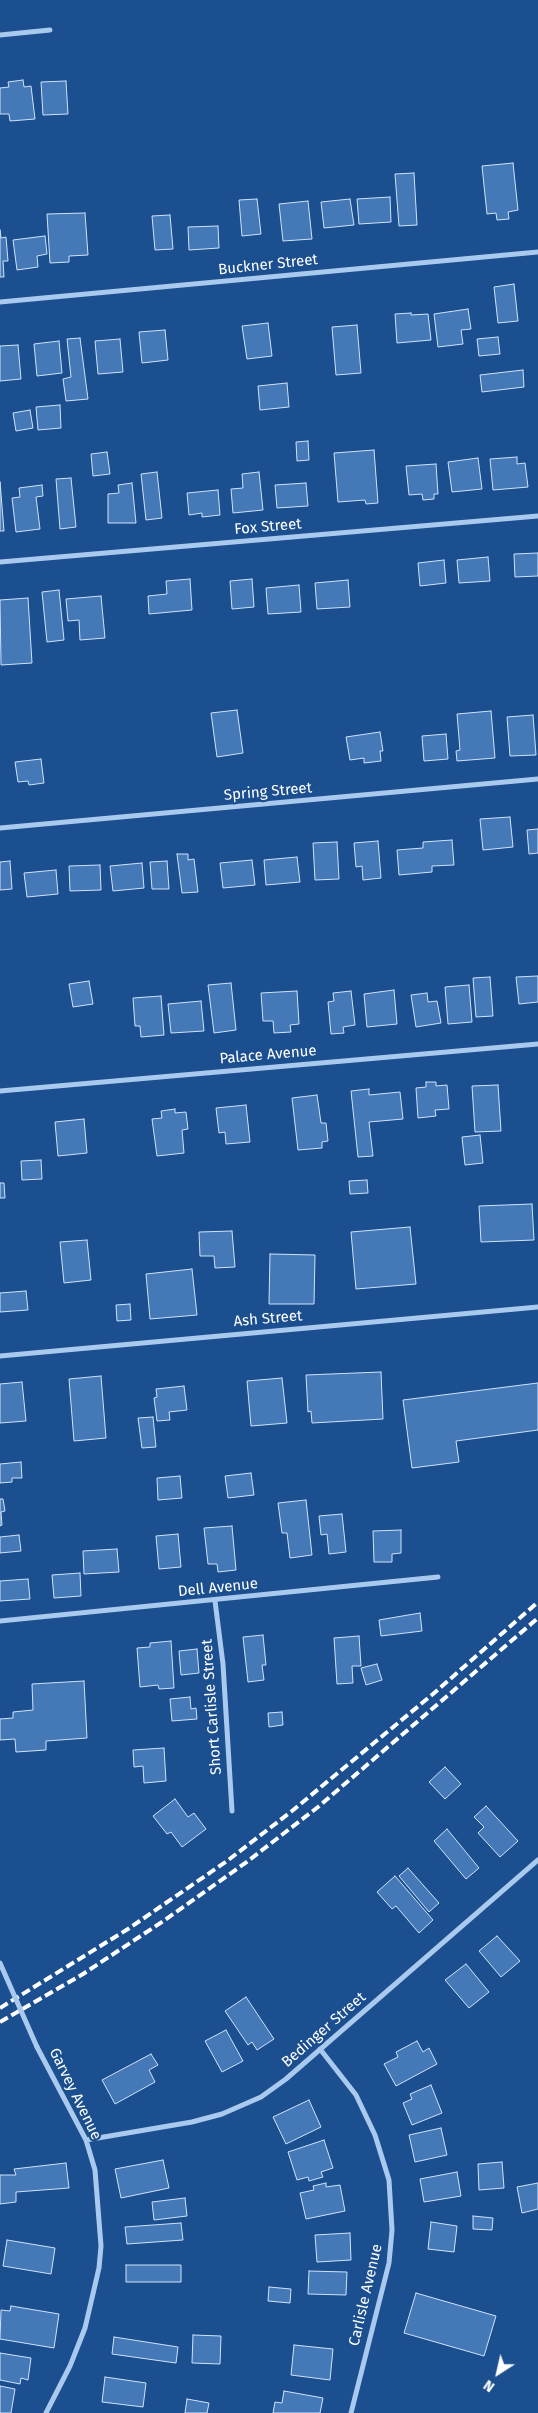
<!DOCTYPE html>
<style>
body{margin:0}
#map{position:relative;width:538px;height:2413px;overflow:hidden;background:#1b4f8f;font-family:"Fira Sans",sans-serif}
canvas{display:block}
.north{position:absolute;left:473px;top:2348px;width:50px;height:50px;-webkit-text-stroke:4px #1b4f8f;paint-order:stroke;rotate:215deg;font-size:14px;font-weight:700;line-height:20px;text-align:center;color:#fff}
.north::after{content:'';display:block;margin:auto;width:18px;height:22px;background:#fff;clip-path:polygon(50% 0,100% 100%,50% 72%,0 100%)}
</style>
<div id="map">
<canvas width="538" height="2413"></canvas>
<div class="north">N</div>
</div>
<script>
const ctx = document.querySelector('canvas').getContext('2d');
ctx.lineJoin = 'round';
function fill(path, color) { ctx.fillStyle = color; ctx.fill(path, 'evenodd'); }
const poly = rows => new Path2D(rows.map(r => 'M' + r).join(''));
function stroke(path, color, width, dash) { ctx.strokeStyle = color; ctx.lineWidth = width; ctx.lineCap = dash ? 'butt' : 'round'; ctx.setLineDash(dash || []); ctx.stroke(path); }
function label(font, color, halo, rows, align = 'center') {
  ctx.font = font + ' "Fira Sans",sans-serif'; ctx.lineWidth = 4.5; ctx.setLineDash([]); ctx.textBaseline = 'middle'; ctx.strokeStyle = halo; ctx.fillStyle = color; for (const [text, x, y, turn = 0] of rows) {
    ctx.save(); ctx.translate(x, y); ctx.rotate((+turn || 0) * Math.PI / 180); ctx.textAlign = isNaN(turn) ? turn : align; if (halo) ctx.strokeText(text, 0, 0); ctx.fillText(text, 0, 0); ctx.restore();
  }
}
const building = poly([
 [23,80,24,87,31,86,35,119,10,121,9,114,0,114,0,88,9,87,8,82,23,80],
 [66,81,68,114,43,115,41,82,66,81],
 [513,163,518,210,508,212,509,219,497,220,496,213,487,214,482,166,513,163],
 [414,173,417,225,399,226,395,174,414,173],
 [390,197,391,222,359,224,357,199,390,197],
 [257,199,261,234,242,236,239,200,257,199],
 [350,199,354,225,324,228,321,202,350,199],
 [308,201,312,239,283,241,279,204,308,201],
 [85,213,88,255,69,256,69,262,50,263,47,214,85,213],
 [170,215,173,249,155,250,152,216,170,215],
 [218,226,219,248,189,250,188,227,218,226],
 [0,230,1,238,6,237,8,261,3,261,4,277,0,277,0,230],
 [45,236,47,254,37,256,38,267,17,270,13,240,45,236],
 [514,284,518,321,498,323,494,287,514,284],
 [468,309,471,329,461,330,463,344,438,347,434,314,468,309],
 [411,313,411,315,428,314,431,340,397,343,395,314,411,313],
 [268,323,272,356,247,359,242,326,268,323],
 [357,325,361,373,336,375,332,327,357,325],
 [165,330,168,360,142,363,139,332,165,330],
 [498,337,500,354,479,356,477,339,498,337],
 [80,338,88,399,66,401,63,379,71,377,67,339,80,338],
 [120,339,123,372,98,374,95,341,120,339],
 [59,341,62,373,37,376,34,344,59,341],
 [18,345,21,379,0,381,0,346,18,345],
 [523,370,524,387,482,392,480,375,523,370],
 [287,383,289,407,260,410,258,386,287,383],
 [60,405,61,428,38,430,36,407,60,405],
 [30,410,33,428,16,431,13,413,30,410],
 [308,441,309,460,297,461,296,442,308,441],
 [374,450,378,503,366,504,365,500,338,502,334,453,374,450],
 [107,452,110,474,93,476,91,454,107,452],
 [517,457,517,464,525,463,528,487,493,490,490,459,517,457],
 [478,458,482,489,452,492,448,462,478,458],
 [436,464,438,494,434,494,434,499,423,500,422,494,409,495,406,466,436,464],
 [157,472,162,518,146,520,141,474,157,472],
 [259,472,263,510,233,513,231,489,243,488,242,474,259,472],
 [71,478,76,527,60,529,56,479,71,478],
 [0,482,4,531,0,531,0,482],
 [132,483,136,523,108,523,108,494,119,493,118,485,132,483],
 [306,483,308,506,277,508,275,485,306,483],
 [42,485,43,496,36,497,40,529,16,532,12,498,20,497,19,488,42,485],
 [218,490,220,515,202,517,202,513,189,515,187,493,218,490],
 [538,553,538,576,515,577,514,554,538,553],
 [488,557,490,581,459,583,457,560,488,557],
 [444,560,446,583,420,586,418,563,444,560],
 [190,579,192,610,149,614,148,596,167,594,166,581,190,579],
 [252,579,254,607,232,609,230,581,252,579],
 [348,580,350,607,317,609,315,583,348,580],
 [299,585,301,612,268,614,266,588,299,585],
 [59,590,64,640,47,642,42,592,59,590],
 [101,596,105,638,80,640,79,620,68,621,66,599,101,596],
 [28,598,32,663,1,665,0,600,28,598],
 [237,710,243,753,217,757,211,713,237,710],
 [491,711,495,758,457,761,456,751,460,750,457,714,491,711],
 [533,715,536,755,510,756,507,717,533,715],
 [380,732,383,751,380,751,381,761,364,763,364,758,350,760,346,737,380,732],
 [446,734,448,759,424,761,422,736,446,734],
 [41,759,44,783,29,785,28,781,18,782,15,762,41,759],
 [510,817,513,847,483,850,480,819,510,817],
 [538,829,538,853,529,854,527,830,538,829],
 [452,840,454,865,432,866,432,872,399,875,397,850,423,848,423,842,452,840],
 [378,841,381,878,363,880,362,866,356,867,354,843,378,841],
 [337,842,339,879,315,880,313,843,337,842],
 [177,854,188,854,188,860,194,859,198,892,182,893,177,854],
 [297,857,300,882,266,885,264,860,297,857],
 [252,860,255,885,223,888,220,863,252,860],
 [10,861,12,889,0,890,0,862,10,861],
 [167,861,169,889,152,889,150,862,167,861],
 [142,863,144,888,113,891,110,866,142,863],
 [100,865,101,890,70,891,69,866,100,865],
 [56,870,58,894,27,897,24,873,56,870],
 [538,976,538,1002,519,1004,516,977,538,976],
 [490,977,493,1016,476,1017,473,978,490,977],
 [89,981,93,1004,73,1007,69,984,89,981],
 [231,983,236,1030,214,1033,208,985,231,983],
 [469,985,472,1022,448,1024,445,987,469,985],
 [394,990,397,1024,367,1027,364,994,394,990],
 [297,991,299,1024,290,1025,291,1032,274,1033,273,1021,263,1021,261,993,297,991],
 [351,991,355,1025,343,1027,344,1033,331,1034,328,1002,334,1001,333,993,351,991],
 [427,993,428,1002,437,1001,441,1023,416,1027,411,995,427,993],
 [161,996,164,1035,141,1037,140,1026,135,1026,133,998,161,996],
 [201,1001,204,1031,171,1033,168,1004,201,1001],
 [426,1082,436,1082,436,1086,447,1085,449,1109,435,1110,436,1116,418,1118,416,1088,426,1087,426,1082],
 [498,1085,501,1131,475,1132,472,1086,498,1085],
 [369,1089,369,1095,400,1092,403,1119,369,1122,373,1156,358,1157,351,1091,369,1089],
 [317,1095,321,1123,326,1123,328,1141,322,1142,322,1148,298,1150,292,1098,317,1095],
 [246,1105,250,1142,226,1144,225,1132,219,1133,216,1108,246,1105],
 [175,1109,175,1113,186,1112,188,1129,182,1130,184,1153,157,1156,152,1119,162,1118,161,1111,175,1109],
 [84,1119,87,1153,58,1156,55,1122,84,1119],
 [480,1135,483,1163,465,1165,462,1137,480,1135],
 [41,1160,42,1179,22,1180,21,1161,41,1160],
 [367,1180,368,1193,350,1194,349,1181,367,1180],
 [0,1183,4,1183,5,1198,0,1198,0,1183],
 [532,1204,534,1240,481,1242,479,1206,532,1204],
 [410,1227,416,1284,356,1289,351,1232,410,1227],
 [232,1231,235,1267,215,1268,214,1256,200,1256,199,1232,232,1231],
 [87,1240,91,1280,64,1283,60,1242,87,1240],
 [270,1254,315,1255,314,1304,269,1304,270,1254],
 [192,1269,197,1315,150,1319,146,1274,192,1269],
 [26,1291,28,1310,0,1312,0,1293,26,1291],
 [130,1304,131,1320,117,1321,116,1305,130,1304],
 [381,1372,383,1419,312,1423,311,1411,308,1412,306,1375,381,1372],
 [101,1376,106,1438,74,1441,69,1379,101,1376],
 [282,1378,287,1423,251,1426,247,1381,282,1378],
 [22,1382,26,1421,0,1423,0,1384,22,1382],
 [538,1383,538,1430,456,1441,459,1462,412,1468,403,1400,538,1383],
 [184,1386,187,1410,169,1412,170,1420,157,1421,154,1398,157,1397,156,1389,184,1386],
 [153,1417,156,1447,142,1448,138,1418,153,1417],
 [21,1462,22,1478,12,1478,12,1482,0,1483,0,1464,21,1462],
 [251,1473,254,1495,228,1498,225,1476,251,1473],
 [180,1476,182,1498,158,1500,157,1478,180,1476],
 [0,1499,3,1499,5,1511,1,1512,2,1525,0,1526,0,1499],
 [306,1500,312,1555,290,1558,287,1533,282,1533,278,1503,306,1500],
 [342,1514,346,1552,329,1554,327,1534,321,1535,319,1516,342,1514],
 [232,1526,236,1570,218,1572,217,1564,208,1564,204,1528,232,1526],
 [401,1530,401,1553,392,1554,392,1562,374,1562,373,1531,401,1530],
 [178,1534,181,1567,159,1569,156,1536,178,1534],
 [19,1535,21,1551,0,1553,0,1537,19,1535],
 [117,1549,119,1572,84,1574,83,1551,117,1549],
 [80,1573,81,1596,54,1598,52,1575,80,1573],
 [28,1579,30,1599,0,1601,0,1581,28,1579],
 [420,1613,422,1631,381,1636,379,1620,420,1613],
 [263,1635,266,1665,262,1665,264,1680,248,1682,243,1637,263,1635],
 [359,1636,361,1666,352,1666,353,1683,337,1684,334,1638,359,1636],
 [171,1641,174,1688,159,1689,158,1685,140,1687,137,1648,150,1647,150,1643,171,1641],
 [197,1649,199,1673,181,1675,179,1651,197,1649],
 [377,1664,382,1680,366,1685,361,1668,377,1664],
 [84,1681,87,1738,46,1741,46,1750,16,1752,15,1739,0,1740,0,1719,13,1718,13,1712,33,1710,32,1684,84,1681],
 [190,1697,191,1709,196,1708,197,1719,172,1721,170,1699,190,1697],
 [282,1712,283,1725,269,1727,268,1713,282,1712],
 [164,1748,166,1781,144,1783,143,1766,134,1767,133,1750,164,1748],
 [445,1767,461,1784,445,1799,429,1782,445,1767],
 [175,1799,188,1817,194,1813,206,1829,182,1847,171,1832,167,1834,153,1816,175,1799],
 [486,1806,518,1841,500,1857,478,1833,484,1827,474,1817,486,1806],
 [447,1829,479,1868,466,1879,434,1841,447,1829],
 [408,1868,439,1903,429,1912,399,1876,408,1868],
 [395,1876,433,1920,419,1933,396,1906,392,1909,377,1892,395,1876],
 [497,1936,520,1961,501,1977,479,1951,497,1936],
 [466,1964,489,1992,469,2008,445,1980,466,1964],
 [246,1997,274,2039,257,2050,252,2042,248,2045,225,2011,246,1997],
 [226,2030,243,2061,222,2072,205,2041,226,2030],
 [417,2041,423,2052,429,2048,437,2064,396,2086,384,2064,398,2057,396,2052,417,2041],
 [151,2054,158,2065,149,2070,155,2082,115,2104,102,2080,151,2054],
 [431,2085,442,2113,412,2125,403,2103,412,2099,410,2094,431,2085],
 [309,2100,321,2127,286,2144,273,2117,309,2100],
 [441,2128,447,2155,415,2162,409,2135,441,2128],
 [324,2140,333,2168,321,2172,323,2177,309,2181,308,2177,297,2180,288,2152,324,2140],
 [163,2160,169,2188,121,2198,115,2169,163,2160],
 [502,2162,504,2188,479,2190,478,2164,502,2162],
 [66,2163,69,2188,16,2192,16,2202,0,2204,0,2175,16,2175,14,2169,66,2163],
 [457,2172,461,2196,424,2202,420,2179,457,2172],
 [326,2183,326,2187,340,2185,345,2211,306,2219,300,2193,314,2190,313,2186,326,2183],
 [538,2183,538,2209,522,2213,517,2187,538,2183],
 [185,2198,187,2216,154,2220,152,2202,185,2198],
 [473,2216,493,2218,492,2230,473,2229,473,2216],
 [431,2222,457,2226,454,2252,428,2249,431,2222],
 [181,2223,183,2240,127,2244,125,2227,181,2223],
 [350,2233,351,2260,317,2262,315,2235,350,2233],
 [7,2240,55,2248,51,2274,3,2266,7,2240],
 [126,2265,181,2265,181,2282,126,2282,126,2265],
 [309,2271,347,2272,346,2295,308,2294,309,2271],
 [269,2287,291,2289,290,2303,268,2301,269,2287],
 [416,2293,496,2316,484,2356,404,2333,416,2293],
 [11,2306,59,2314,54,2348,0,2339,1,2310,10,2311,11,2306],
 [193,2335,221,2336,220,2364,192,2363,193,2335],
 [114,2337,178,2347,176,2363,112,2354,114,2337],
 [294,2345,333,2349,330,2380,291,2375,294,2345],
 [0,2353,31,2358,28,2380,21,2378,20,2384,0,2380,0,2353],
 [105,2377,146,2383,143,2407,102,2402,105,2377],
 [0,2386,15,2389,11,2413,0,2413,0,2386],
 [284,2391,323,2398,320,2413,273,2413,275,2402,282,2403,284,2391],
 [187,2399,209,2403,207,2413,185,2413,187,2399]
]);
const minor = poly([
 [0,35,50,30],
 [0,302,538,252],
 [0,562,538,516],
 [0,828,538,779],
 [0,1091,538,1044],
 [0,1356,538,1307],
 [215,1601,223,1664,232,1811],
 [0,1621,438,1577],
 [37,2047,86,2140,95,2170,101,2246,99,2268,85,2328,70,2366,46,2413],
 [320,2049,356,2095,375,2135,389,2180,392,2230,389,2263,351,2413],
 [86,2140,192,2122,222,2114,261,2097,286,2079,538,1860]
]);
const rail = poly([
 [0,2008,128,1929,227,1861,292,1811,433,1694,538,1602],
 [0,2022,83,1974,165,1920,248,1861,318,1807,538,1618]
]);
const minorBridge = poly([
 [0,1963,37,2047]
]);
const streetNames = [
 ["Buckner Street",268,265,-6],
 ["Fox Street",268,527,-5],
 ["Spring Street",268,792,-5],
 ["Palace Avenue",268,1055,-5],
 ["Ash Street",268,1319,-5],
 ["Dell Avenue",218,1588,-6],
 ["Short Carlisle Street",212,1707,-94],
 ["Bedinger Street",324,2030,-41],
 ["Garvey Avenue",75,2094,64],
 ["Carlisle Avenue",366,2295,-77]
];
fill(building, '#4478b7');
stroke(building, '#cfe3fa', 1);
stroke(minor, '#a9c9ee', 5);
stroke(rail, '#fff', 4, [9, 4]);
stroke(minorBridge, '#a9c9ee', 5);
label('15px', '#fff', '#1b4f8f', streetNames);
</script>
